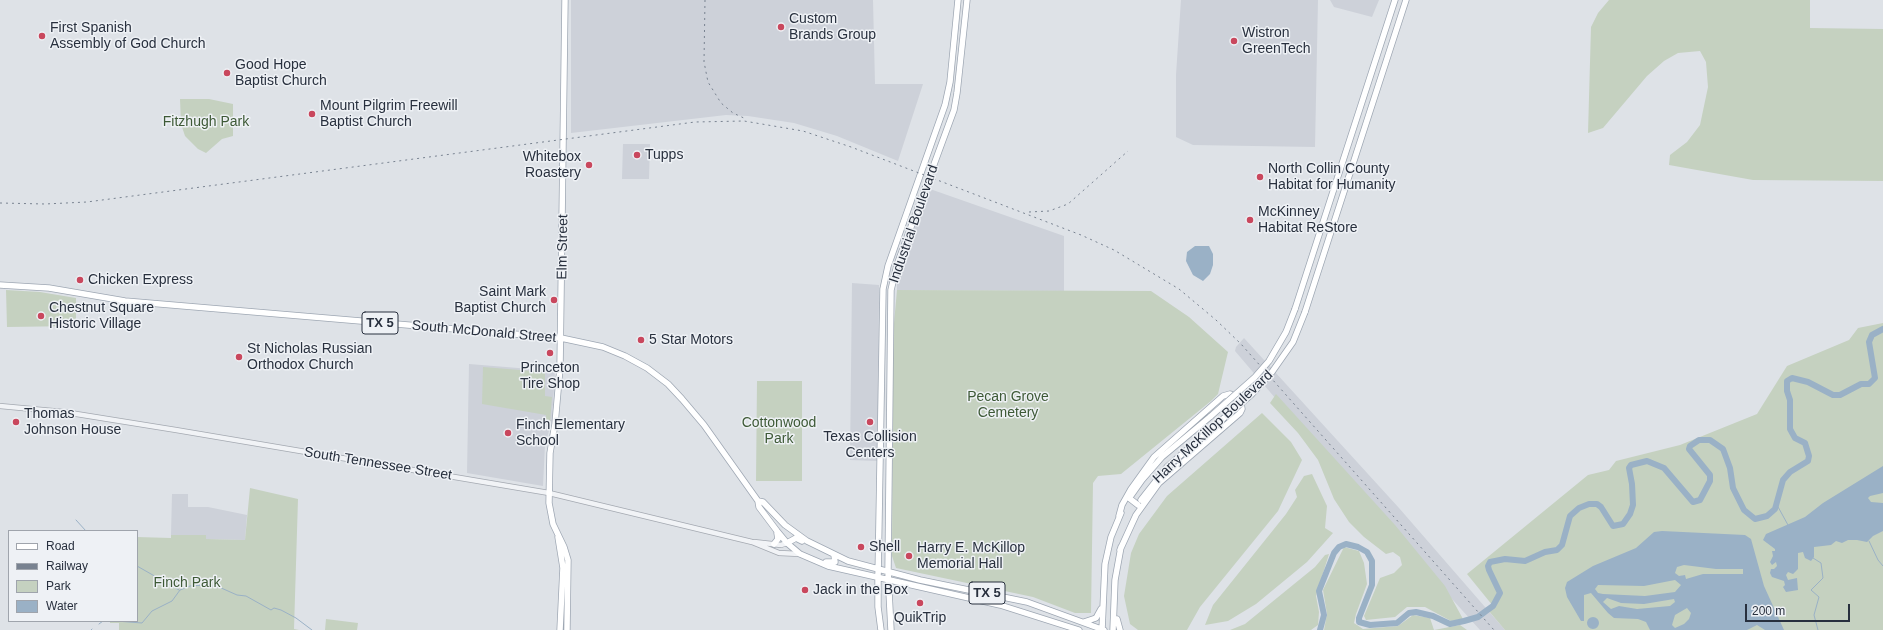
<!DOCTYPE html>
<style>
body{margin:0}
#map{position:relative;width:1883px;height:630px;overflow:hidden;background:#dee2e7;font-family:Arial,sans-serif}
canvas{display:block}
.legend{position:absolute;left:8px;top:530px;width:130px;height:92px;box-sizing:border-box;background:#eef1f5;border:1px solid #9fa4ac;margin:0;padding:5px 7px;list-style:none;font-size:12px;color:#28303e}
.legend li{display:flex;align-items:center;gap:8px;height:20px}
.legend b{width:20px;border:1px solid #9fa4ac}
.scale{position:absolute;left:1745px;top:604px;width:105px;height:18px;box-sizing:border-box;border:2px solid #28303e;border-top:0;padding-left:5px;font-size:12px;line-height:14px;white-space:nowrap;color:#28303e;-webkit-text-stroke:3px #eef1f5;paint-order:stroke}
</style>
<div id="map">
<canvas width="1883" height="630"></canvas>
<ul class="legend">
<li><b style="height:5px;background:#fff"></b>Road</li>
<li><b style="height:5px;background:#788290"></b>Railway</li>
<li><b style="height:11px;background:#c5d1c0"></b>Park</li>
<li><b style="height:11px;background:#9ab1c6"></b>Water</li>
</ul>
<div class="scale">200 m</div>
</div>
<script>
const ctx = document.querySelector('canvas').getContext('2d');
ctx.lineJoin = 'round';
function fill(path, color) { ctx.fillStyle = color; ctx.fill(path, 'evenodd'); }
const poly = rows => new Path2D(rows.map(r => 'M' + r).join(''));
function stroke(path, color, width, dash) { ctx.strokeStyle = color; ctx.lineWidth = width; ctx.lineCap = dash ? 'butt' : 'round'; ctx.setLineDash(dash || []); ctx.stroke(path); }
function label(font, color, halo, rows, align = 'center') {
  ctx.font = font + ' Arial,sans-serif'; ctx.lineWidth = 3; ctx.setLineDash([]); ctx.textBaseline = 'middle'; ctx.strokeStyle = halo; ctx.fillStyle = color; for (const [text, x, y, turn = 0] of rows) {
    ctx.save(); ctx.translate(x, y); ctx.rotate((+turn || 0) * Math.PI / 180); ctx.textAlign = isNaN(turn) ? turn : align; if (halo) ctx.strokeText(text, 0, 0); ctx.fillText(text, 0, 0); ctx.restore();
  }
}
const built = poly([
 [571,0,873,0,875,84,923,84,898,161,837,136,794,123,748,116,726,115,571,133],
 [1181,0,1318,0,1315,147,1193,145,1176,137,1176,75],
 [1330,0,1379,0,1372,17,1334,7],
 [623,144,650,144,649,179,622,179],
 [930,189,1064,236,1064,291,897,290,897,273],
 [852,283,879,285,878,461,850,460],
 [1244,338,1399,508,1505,630,1480,630,1358,495,1235,351,1236,347],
 [469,364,555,371,552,421,545,444,543,486,467,473],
 [172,494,188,494,188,507,208,507,247,515,245,540,206,539,205,535,171,535]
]);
const green = poly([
 [1609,0,1810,0,1810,28,1883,29,1883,181,1753,180,1669,165,1670,155,1687,142,1700,125,1708,87,1706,62,1700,51,1678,53,1664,61,1647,76,1603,128,1588,133,1591,27,1598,13],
 [180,99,209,99,233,104,233,136,222,139,206,153,198,149,185,136,181,124],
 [6,290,40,292,76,298,76,326,7,327],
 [897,290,1151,291,1189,317,1228,352,1218,394,1211,401,1121,474,1098,476,1093,483,1091,613,1075,613,1033,597,896,568,892,556,893,334],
 [1883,323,1883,630,1505,630,1488,610,1493,606,1467,574,1588,475,1609,470,1616,461,1680,445,1757,414,1787,366,1849,340,1858,328],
 [483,367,545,372,545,396,552,397,550,423,546,422,546,415,482,404],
 [757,381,802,381,802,481,756,481],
 [1276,394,1395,525,1445,586,1463,619,1451,621,1425,607,1407,607,1395,617,1366,620,1364,616,1380,578,1394,573,1402,565,1400,557,1393,552,1386,554,1364,537,1349,522,1334,499,1318,460,1298,433,1270,403],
 [1262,413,1291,442,1302,460,1278,511,1200,607,1187,630,1138,630,1130,624,1124,596,1131,553,1139,534,1167,496],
 [1312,474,1327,506,1325,528,1333,533,1307,562,1256,604,1228,621,1205,625,1213,605,1286,514,1297,497,1295,490,1304,476],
 [250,488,298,499,294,629,299,630,119,630,119,623,110,623,110,621,137,621,137,537,171,538,171,535,206,535,206,539,245,540],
 [1344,547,1359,551,1364,563,1367,584,1356,614,1354,623,1363,629,1398,626,1413,615,1430,618,1434,630,1460,625,1467,630,1324,630,1327,614,1323,590],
 [1329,554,1316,596,1319,612,1318,625,1311,630,1230,630,1245,624,1315,567,1325,555],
 [326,619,358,623,357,630,325,630]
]);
const water = poly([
 [1195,246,1209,246,1213,254,1213,265,1210,274,1203,281,1193,275,1186,261,1187,252],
 [1883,466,1883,493,1870,496,1868,498,1871,502,1883,503,1883,531,1873,536,1867,542,1857,540,1848,540,1842,543,1836,541,1831,545,1814,547,1814,557,1811,561,1805,558,1803,552,1798,553,1798,569,1793,574,1788,572,1786,575,1788,580,1797,578,1798,590,1786,592,1783,587,1785,585,1784,581,1772,577,1770,573,1771,569,1774,569,1777,566,1776,562,1772,565,1770,562,1773,556,1772,551,1775,551,1775,549,1763,540,1766,534,1805,517,1823,503],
 [1662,531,1745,535,1751,539,1764,586,1784,630,1765,630,1757,625,1747,630,1650,630,1646,622,1638,619,1614,618,1608,613,1591,593,1584,595,1584,621,1581,621,1567,597,1565,588,1567,582,1593,566,1636,548,1654,532],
 [1684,565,1716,569,1743,569,1743,574,1703,574,1686,579,1685,575,1679,576,1675,573,1677,567],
 [1675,580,1681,585,1675,592,1645,596,1603,594,1598,593,1595,589,1598,585,1644,586],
 [1607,598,1621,603,1644,604,1674,599,1675,602,1670,606,1637,609,1619,606,1611,609,1603,602],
 [1687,608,1691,613,1689,619,1684,624,1675,628,1672,625,1675,615],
 '1587 623a6 6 0 1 1 12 0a6 6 0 1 1-12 0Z'
]);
const stream = poly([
 [1777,505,1788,525],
 [76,520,86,531],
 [1869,541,1878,560,1883,566],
 [1813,558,1821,563,1823,578,1811,590,1819,597,1814,615,1818,630],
 [137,566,179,590],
 [116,621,142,623,152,611,172,601,180,590,190,586,205,585,219,587,237,595,246,596,271,610,274,608,281,610,296,618,312,630],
 [99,624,103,621],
 [91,630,92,629]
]);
const river = poly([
 [1320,630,1324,615,1319,591,1334,553,1339,547,1346,544,1358,547,1367,552,1372,561,1372,585,1359,618,1359,622,1370,625,1397,623,1409,613,1416,612,1433,616,1450,624,1464,621,1478,617,1486,611,1493,606,1500,593,1489,570,1488,566,1490,562,1505,559,1525,561,1545,552,1557,550,1562,545,1570,516,1579,508,1589,504,1597,504,1601,507,1613,526,1623,524,1630,514,1633,505,1632,484,1629,468,1631,465,1647,461,1664,468,1693,502,1700,500,1710,481,1710,475,1689,449,1690,446,1699,440,1710,440,1723,449,1730,468,1733,488,1744,510,1755,519,1767,516,1775,509,1783,480,1790,472,1808,461,1809,456,1805,443,1795,438,1790,429,1790,400,1787,391,1787,381,1792,378,1808,382,1833,395,1840,395,1861,384,1869,384,1875,378,1869,342,1872,335,1883,329]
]);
const minor = poly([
 [0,406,64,412,176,430,549,493,752,542,779,553,800,554],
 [754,542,781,545,787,543]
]);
const major = poly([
 [565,0,560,368,555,424,550,453,549,503,553,524,564,547,568,560,567,630],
 [0,285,49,288,125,301,561,338,603,347,625,356,647,368,668,384,682,399,704,425,758,501,759,507,777,531,787,543,800,554,828,566,1000,605,1079,630],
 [1295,309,1395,0],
 [1305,312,1406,0],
 [1130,497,1142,480,1162,457,1211,416],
 [1129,498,1138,505],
 [1141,500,1167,467,1217,424],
 [758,501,763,502,785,525,807,541,848,561,920,580,1027,602,1104,630],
 [1119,516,1122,505,1131,489,1154,457,1223,396,1230,394,1234,396,1241,403,1242,409,1240,413,1159,483,1136,515,1120,550],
 [558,537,563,568,560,630],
 [787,543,796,538,802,541],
 [774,544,778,539,777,533],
 [826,562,835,562,834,555],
 [1117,619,1120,630],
 [1084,622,1096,618,1101,609],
 [881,630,878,607,878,578,883,289,888,266,945,105,950,82,958,0],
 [891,630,888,572,891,290,897,265,954,110,957,93,967,0],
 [1102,630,1105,564,1111,537,1121,513],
 [1113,630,1115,580,1121,547]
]);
const rail = poly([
 [705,0,704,62,708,82,721,103,733,113,746,119],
 [0,203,45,204,87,202,695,122,744,121,803,131,851,147,1081,235,1114,250,1179,289,1216,320,1241,344,1494,630],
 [1029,212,1049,211,1068,204,1128,151]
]);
const majorBridge = poly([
 [1211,416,1255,377,1269,361,1286,332,1295,309],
 [1217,424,1252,394,1272,372,1293,342,1305,312]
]);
const markers = [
 [781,27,4,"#c9475d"],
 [42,36,4,"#c9475d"],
 [1234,41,4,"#c9475d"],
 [227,73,4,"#c9475d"],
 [312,114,4,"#c9475d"],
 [637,155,4,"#c9475d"],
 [589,165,4,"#c9475d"],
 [1260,177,4,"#c9475d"],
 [1250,220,4,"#c9475d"],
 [80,280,4,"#c9475d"],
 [554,300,4,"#c9475d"],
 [41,316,4,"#c9475d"],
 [641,340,4,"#c9475d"],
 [550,353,4,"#c9475d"],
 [239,357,4,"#c9475d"],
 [16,422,4,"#c9475d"],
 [870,422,4,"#c9475d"],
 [508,433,4,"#c9475d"],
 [861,547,4,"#c9475d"],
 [909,556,4,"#c9475d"],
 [805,590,4,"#c9475d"],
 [920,603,4,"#c9475d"]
];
const shields = [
 [380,323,36],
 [987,593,36]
];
const shieldNames = [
 ["TX 5",380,323],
 ["TX 5",987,593]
];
const poiNames = [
 ["Custom",789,19],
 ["Brands Group",789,35],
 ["First Spanish",50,28],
 ["Assembly of God Church",50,44],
 ["Wistron",1242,33],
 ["GreenTech",1242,49],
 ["Good Hope",235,65],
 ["Baptist Church",235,81],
 ["Mount Pilgrim Freewill",320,106],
 ["Baptist Church",320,122],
 ["Tupps",645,155],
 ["Whitebox",581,157,"right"],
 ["Roastery",581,173,"right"],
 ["North Collin County",1268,169],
 ["Habitat for Humanity",1268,185],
 ["McKinney",1258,212],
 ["Habitat ReStore",1258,228],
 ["Chicken Express",88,280],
 ["Saint Mark",546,292,"right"],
 ["Baptist Church",546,308,"right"],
 ["Chestnut Square",49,308],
 ["Historic Village",49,324],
 ["5 Star Motors",649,340],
 ["St Nicholas Russian",247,349],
 ["Orthodox Church",247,365],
 ["Princeton",550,368,"center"],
 ["Tire Shop",550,384,"center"],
 ["Thomas",24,414],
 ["Johnson House",24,430],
 ["Finch Elementary",516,425],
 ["School",516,441],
 ["Texas Collision",870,437,"center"],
 ["Centers",870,453,"center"],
 ["Shell",869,547],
 ["Harry E. McKillop",917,548],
 ["Memorial Hall",917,564],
 ["Jack in the Box",813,590],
 ["QuikTrip",920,618,"center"]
];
const parkNames = [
 ["Fitzhugh Park",206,122],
 ["Pecan Grove",1008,397],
 ["Cemetery",1008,413],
 ["Cottonwood",779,423],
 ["Park",779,439],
 ["Finch Park",187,583]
];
const streetNames = [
 ["Industrial Boulevard",914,224,-71],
 ["Elm Street",563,247,-89],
 ["South McDonald Street",484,332,5],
 ["Harry McKillop Boulevard",1213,427,-43],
 ["South Tennessee Street",378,464,9]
];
fill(built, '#cdd1d9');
fill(green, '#c5d1c0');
fill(water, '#9ab1c6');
stroke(stream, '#9ab1c6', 1);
stroke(river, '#9ab1c6', 6);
stroke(minor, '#a4a9b1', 6);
stroke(major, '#9ea7b3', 7);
stroke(minor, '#f1f3f6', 4.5);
stroke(major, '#fff', 5.5);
stroke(rail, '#788290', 1, [2, 4]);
stroke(majorBridge, '#9ea7b3', 7, []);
stroke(majorBridge, '#fff', 5.5);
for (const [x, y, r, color] of markers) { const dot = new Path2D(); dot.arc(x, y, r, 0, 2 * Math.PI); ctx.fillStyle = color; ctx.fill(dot); stroke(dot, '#eef1f5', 1.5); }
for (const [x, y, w] of shields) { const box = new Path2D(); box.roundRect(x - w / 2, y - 11, w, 22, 3); ctx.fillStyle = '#eef1f5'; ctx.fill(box); stroke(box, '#28303e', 1); }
label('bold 13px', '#28303e', null, shieldNames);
label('14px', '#28303e', '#eef1f5', poiNames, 'left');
label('14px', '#3d5936', '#eef1f5', parkNames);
label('14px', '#28303e', '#eef1f5', streetNames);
</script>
